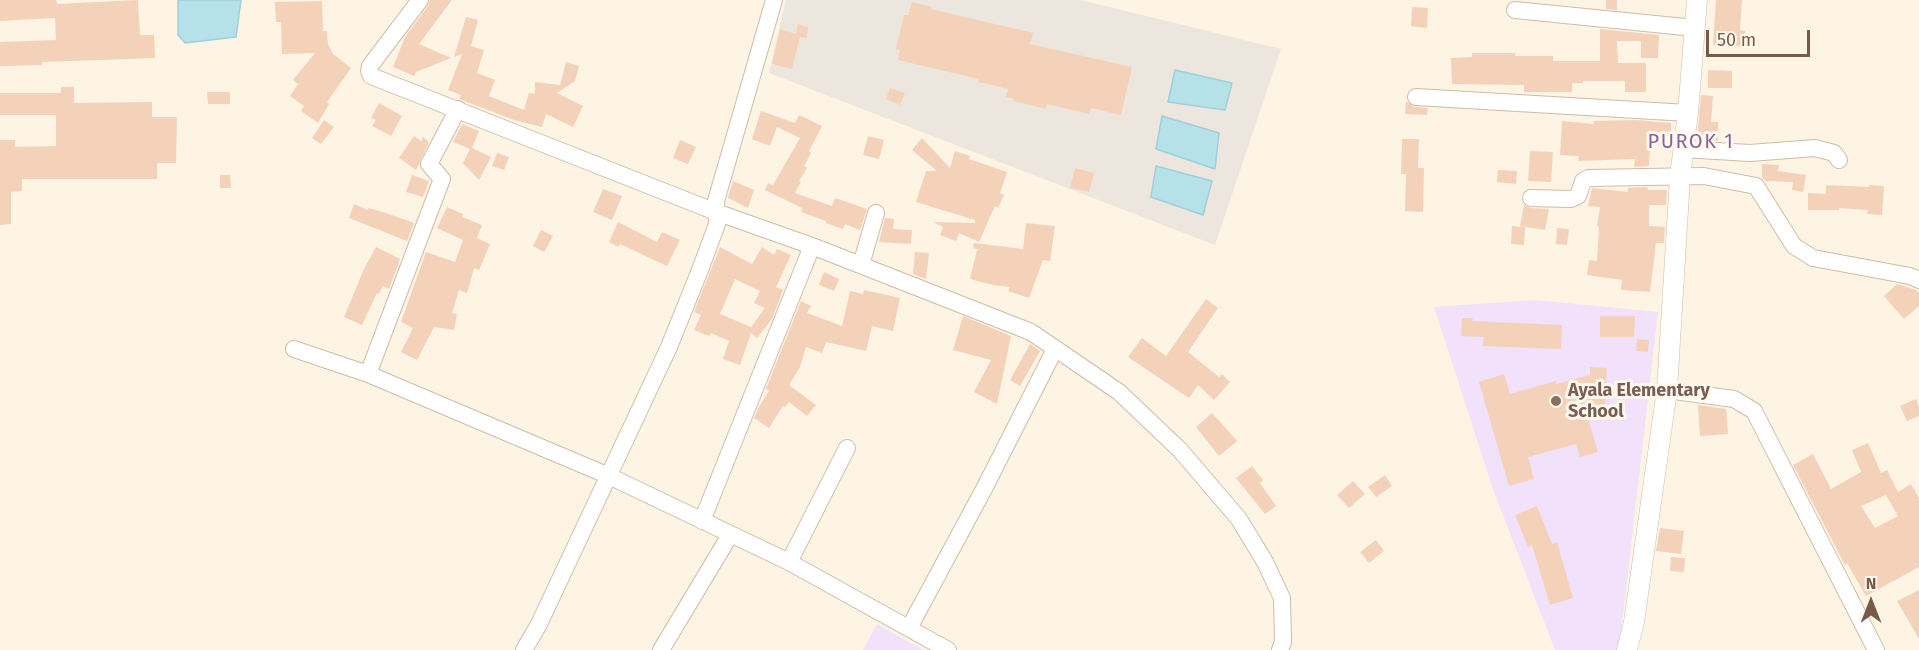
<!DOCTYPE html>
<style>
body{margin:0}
#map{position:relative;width:1919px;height:650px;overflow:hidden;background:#fdf4e4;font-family:"Fira Sans",sans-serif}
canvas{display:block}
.north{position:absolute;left:1841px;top:572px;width:60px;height:60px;-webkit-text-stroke:4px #fff8ec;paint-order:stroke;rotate:0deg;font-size:16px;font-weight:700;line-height:24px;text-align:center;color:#785a48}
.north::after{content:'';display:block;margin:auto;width:21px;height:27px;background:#785a48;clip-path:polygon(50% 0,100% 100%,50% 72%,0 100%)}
.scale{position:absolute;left:1706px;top:30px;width:104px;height:27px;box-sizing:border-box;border:3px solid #785a48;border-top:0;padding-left:8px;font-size:18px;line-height:21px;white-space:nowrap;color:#785a48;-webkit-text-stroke:4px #fff8ec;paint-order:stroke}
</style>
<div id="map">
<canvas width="1919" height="650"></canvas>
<div class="north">N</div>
<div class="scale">50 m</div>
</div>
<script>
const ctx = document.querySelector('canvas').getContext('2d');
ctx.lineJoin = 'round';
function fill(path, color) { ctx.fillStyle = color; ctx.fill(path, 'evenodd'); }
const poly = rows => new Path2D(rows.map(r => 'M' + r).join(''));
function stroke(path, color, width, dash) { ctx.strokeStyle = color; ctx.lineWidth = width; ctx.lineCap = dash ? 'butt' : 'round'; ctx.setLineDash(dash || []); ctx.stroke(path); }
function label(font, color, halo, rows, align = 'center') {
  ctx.font = font + ' "Fira Sans",sans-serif'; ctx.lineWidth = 6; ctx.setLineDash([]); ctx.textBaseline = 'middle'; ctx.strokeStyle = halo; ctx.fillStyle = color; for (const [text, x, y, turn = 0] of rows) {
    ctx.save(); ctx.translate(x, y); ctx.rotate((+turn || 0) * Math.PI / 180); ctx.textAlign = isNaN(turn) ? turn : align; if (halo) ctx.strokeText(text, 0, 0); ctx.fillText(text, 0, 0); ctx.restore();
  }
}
const industrial = poly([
 [786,0,1081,0,1281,49,1215,245,769,73]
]);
const education = poly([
 [1535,300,1658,312,1619,650,1555,650,1493,489,1434,307],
 [877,624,923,650,863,650]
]);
const water = poly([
 [178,0,241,0,236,37,185,43,178,35,178,0],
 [1175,70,1232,83,1225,110,1168,102,1175,70],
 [1162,116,1219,133,1215,169,1156,149,1162,116],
 [1156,166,1212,181,1203,215,1151,197,1156,166]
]);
const building = poly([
 [0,0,56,0,57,4,138,0,140,35,154,35,155,58,42,62,42,65,0,66,0,42,56,40,55,18,0,21],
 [430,0,452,0,419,44,451,58,416,72,414,76,393,67,405,37,428,6],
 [1606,0,1617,0,1617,10,1606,9],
 [1716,0,1742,0,1740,30,1745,31,1744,46,1713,45],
 [322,1,323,31,327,31,328,44,333,54,351,68,327,102,329,104,318,123,301,111,304,106,290,96,298,84,293,80,315,53,282,54,281,22,276,22,275,2],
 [912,2,932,7,931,9,1033,33,1030,44,1132,67,1121,115,1091,108,1089,114,1047,104,1046,109,1013,101,1014,99,1006,97,1008,89,979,82,979,79,898,60,900,50,896,49,904,15,908,15],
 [1412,7,1428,8,1427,28,1411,26],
 [466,17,478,20,471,46,484,50,477,73,495,80,489,96,524,110,529,93,535,94,535,82,560,85,566,62,579,66,575,81,557,93,583,106,573,127,546,114,542,127,514,120,459,99,461,95,448,90,462,54,454,57],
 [798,24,808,27,807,38,800,37,792,69,772,64,780,29,796,34],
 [1600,29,1659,35,1658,58,1641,58,1641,41,1617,41,1618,63,1646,63,1646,92,1625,92,1625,81,1583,81,1583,83,1572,83,1572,92,1524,92,1524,85,1452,84,1451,58,1472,57,1472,53,1515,53,1515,56,1553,56,1553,61,1600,61],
 [1708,70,1732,71,1732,88,1708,88],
 [61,87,74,87,74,103,152,102,152,117,177,117,176,163,157,163,157,179,22,179,22,191,11,192,11,224,0,225,0,140,15,140,15,147,56,146,56,115,0,115,0,93,61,93],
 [890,88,905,93,900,105,886,99],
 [207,92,230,92,230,104,208,104],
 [1701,95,1713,96,1711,122,1718,122,1718,141,1697,139],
 [1406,101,1415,107,1428,108,1427,115,1405,114],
 [379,103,402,116,391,136,372,126,376,120,371,118],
 [761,111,795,123,799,115,822,126,809,151,811,153,804,166,807,168,799,181,801,182,795,193,832,206,835,198,867,209,860,230,845,224,843,229,826,223,826,221,801,212,802,208,765,190,768,183,773,185,800,138,777,127,770,146,752,139],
 [324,120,334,127,321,144,312,138],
 [1636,120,1671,123,1671,145,1650,145,1649,166,1634,167,1635,159,1578,161,1579,156,1560,155,1562,121,1594,124,1594,121],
 [462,124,479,131,472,148,491,157,479,180,463,163,470,149,453,142],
 [414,136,421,141,423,137,429,142,416,170,399,158],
 [868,136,884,140,879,159,863,155],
 [922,138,950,168,955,151,970,156,969,159,1007,172,1000,193,1004,195,998,208,995,206,979,242,959,233,956,241,940,235,943,227,933,222,975,223,975,220,916,202,926,171,937,171,912,150],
 [1402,139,1419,139,1418,168,1424,168,1423,212,1405,211,1406,174,1401,174],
 [680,140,696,147,688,164,673,158],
 [1530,151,1553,152,1551,182,1528,181],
 [497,153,509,157,504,170,492,166],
 [1762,164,1779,165,1778,171,1806,175,1803,192,1792,190,1793,182,1765,181,1762,177],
 [1075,168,1094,173,1089,192,1070,188],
 [1498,170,1517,171,1516,184,1497,182],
 [220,175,230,175,231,188,220,188],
 [412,175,429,181,423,197,406,192],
 [733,181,754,190,748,208,728,198],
 [1826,185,1869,187,1869,185,1884,186,1882,215,1867,214,1868,210,1839,208,1839,210,1808,210,1808,193,1826,194],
 [1648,187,1647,190,1667,190,1666,205,1649,205,1649,226,1665,227,1664,243,1656,243,1650,292,1621,290,1622,280,1587,275,1589,260,1597,261,1599,227,1597,226,1600,207,1588,206,1592,188,1628,192,1628,188],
 [603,189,622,196,612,220,593,212],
 [354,204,368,210,368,208,383,212,414,223,407,241,349,218],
 [1524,205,1531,208,1549,209,1545,230,1520,226],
 [447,207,463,214,462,217,482,225,477,238,490,244,479,270,474,268,467,293,459,290,452,313,457,314,454,330,434,327,417,360,401,352,413,328,401,322,426,252,455,262,463,240,437,228],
 [885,218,894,219,893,229,912,230,911,244,879,242],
 [618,222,657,242,662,232,680,240,667,266,620,244,619,247,609,242],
 [1026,223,1055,226,1050,261,1043,260,1029,298,1008,291,1010,287,993,285,970,279,977,250,980,250,973,248,974,243,1023,249],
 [1512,226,1525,227,1524,245,1511,244],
 [1557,228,1569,229,1567,245,1556,244],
 [541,230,553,236,544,252,533,246],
 [376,247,400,259,389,289,383,286,379,294,377,293,362,325,344,317,364,269],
 [720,247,752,264,762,247,774,255,777,249,791,255,776,287,783,290,772,319,757,338,751,333,740,365,723,359,729,341,711,333,709,336,694,330,701,315,694,312],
 [735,279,760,291,754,303,765,308,751,327,720,314],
 [915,252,929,253,926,279,913,274],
 [824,272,839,279,834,291,819,285],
 [1897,284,1916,290,1919,293,1919,306,1904,319,1884,296],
 [864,290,900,298,893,331,872,326,866,351,826,342,822,353,806,347,800,367,789,385,816,405,807,416,789,402,785,407,783,406,769,428,754,418,760,405,769,391,766,389,801,301,811,306,807,313,842,326,850,291,863,294],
 [1206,299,1218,308,1188,352,1219,377,1222,374,1230,382,1214,400,1198,385,1189,398,1128,357,1142,338,1166,356],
 [963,316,1011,336,997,404,974,392,991,360,953,350],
 [1600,316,1635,316,1634,337,1600,337],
 [1462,318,1473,318,1472,321,1562,325,1561,349,1483,346,1484,337,1461,336],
 [1637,339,1649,340,1648,352,1636,351],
 [1030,344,1040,351,1020,386,1010,380],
 [1590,367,1607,368,1605,407,1584,405,1598,452,1580,457,1576,444,1528,457,1534,479,1509,486,1479,382,1504,374,1510,394,1556,381,1556,384,1590,375],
 [1916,399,1919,407,1919,416,1907,421,1900,406],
 [1698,405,1726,409,1728,434,1700,436],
 [1212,413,1237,441,1219,456,1196,427],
 [1868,443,1881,473,1887,470,1898,492,1911,484,1919,498,1919,567,1866,596,1847,563,1845,565,1793,465,1813,454,1831,489,1861,472,1852,450],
 [1886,495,1898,516,1875,528,1861,506],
 [1252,466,1263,480,1260,483,1276,506,1265,514,1236,478],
 [1385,475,1392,486,1376,497,1368,487],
 [1353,481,1365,494,1349,508,1337,495],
 [1537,506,1552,544,1557,542,1573,598,1550,605,1532,545,1528,547,1515,515],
 [1660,528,1684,531,1681,554,1656,551],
 [1376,540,1384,551,1369,563,1360,552],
 [1671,557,1685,558,1684,572,1670,571],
 [1919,590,1919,639,1897,601]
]);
const minor = poly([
 [420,0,370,66,369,71,371,76,716,212,812,246,1031,332,1119,392,1180,450,1239,519,1265,562,1282,598,1283,642,1280,650],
 [1515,10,1695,28],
 [1416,97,1688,113],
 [1683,149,1750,153,1815,148,1834,153,1839,160],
 [1531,198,1571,199,1578,196,1583,181,1589,178,1704,176,1756,186,1794,246,1813,258,1910,276,1919,280],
 [861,265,876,213],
 [294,349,368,374,609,476,789,562,948,650],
 [368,374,442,179,429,164,458,109],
 [1667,390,1734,399,1754,411,1876,650],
 [702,521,812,246],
 [789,562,847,448],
 [909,628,984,489,1055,349],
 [524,650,539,624,669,347,700,270,717,224,716,201,774,0],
 [661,650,730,535]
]);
const tertiary = poly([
 [1627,650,1634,622,1667,390,1680,177,1688,113,1697,0]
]);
const markers = [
 [1556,401,6,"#8d6e63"]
];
const educationNames = [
 ["Ayala Elementary",1568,391],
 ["School",1568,412]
];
const neighbourhoodNames = [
 ["PUROK 1",1691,142]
];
fill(industrial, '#ede6df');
fill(education, '#f1e1fa');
fill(water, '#b7e1e8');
stroke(water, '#9dd0db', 1.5);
fill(building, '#f4d2ba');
stroke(minor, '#d0bbaa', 18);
stroke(tertiary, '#d0bbaa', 21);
stroke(minor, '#fff', 16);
stroke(tertiary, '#fff', 20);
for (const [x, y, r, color] of markers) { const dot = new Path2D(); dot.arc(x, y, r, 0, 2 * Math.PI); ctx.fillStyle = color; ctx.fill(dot); stroke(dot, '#fff8ec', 2); }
label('bold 18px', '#785e54', '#fff8ec', educationNames, 'left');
ctx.letterSpacing = '1.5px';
label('20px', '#89639b', '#fff8ec', neighbourhoodNames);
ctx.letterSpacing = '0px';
</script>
